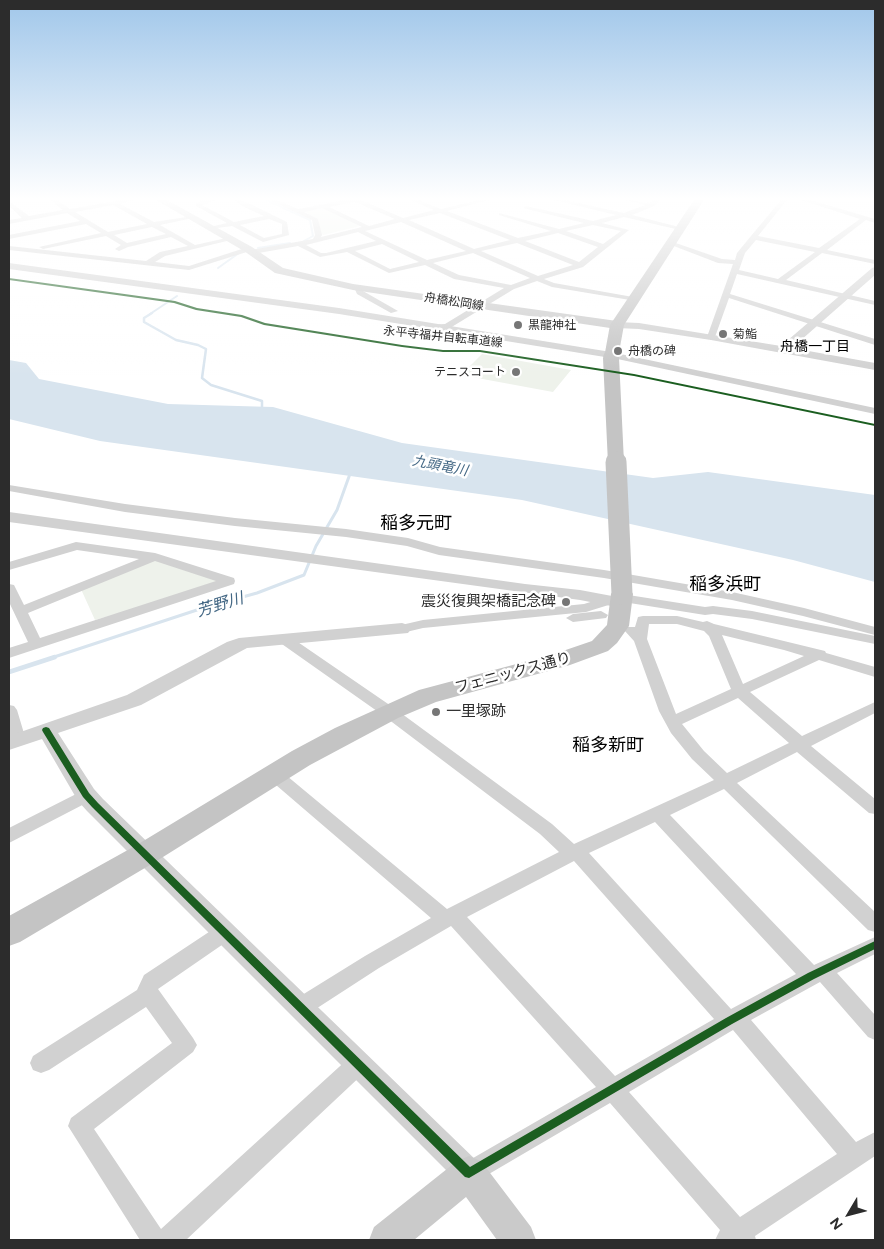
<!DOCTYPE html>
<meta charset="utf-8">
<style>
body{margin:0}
#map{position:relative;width:884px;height:1249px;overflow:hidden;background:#fff;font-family:Figtree,sans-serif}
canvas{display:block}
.frame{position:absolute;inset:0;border:10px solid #2c2c2c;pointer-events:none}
.north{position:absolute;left:824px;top:1189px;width:50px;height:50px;-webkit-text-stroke:4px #fff;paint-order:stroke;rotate:233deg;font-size:14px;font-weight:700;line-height:20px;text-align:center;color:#2c2c2c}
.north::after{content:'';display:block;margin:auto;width:18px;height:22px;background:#2c2c2c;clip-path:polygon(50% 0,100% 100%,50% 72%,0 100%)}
</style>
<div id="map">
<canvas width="884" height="1249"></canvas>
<div class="frame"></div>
<div class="north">N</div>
</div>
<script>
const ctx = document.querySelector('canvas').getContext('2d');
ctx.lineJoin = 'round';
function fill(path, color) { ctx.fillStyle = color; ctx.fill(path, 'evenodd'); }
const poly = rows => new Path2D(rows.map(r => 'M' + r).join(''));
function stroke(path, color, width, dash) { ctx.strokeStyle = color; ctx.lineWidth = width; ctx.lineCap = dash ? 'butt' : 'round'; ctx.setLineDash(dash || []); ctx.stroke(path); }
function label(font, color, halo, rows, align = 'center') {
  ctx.font = font + ' Figtree,"Noto Sans JP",sans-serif'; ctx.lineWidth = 5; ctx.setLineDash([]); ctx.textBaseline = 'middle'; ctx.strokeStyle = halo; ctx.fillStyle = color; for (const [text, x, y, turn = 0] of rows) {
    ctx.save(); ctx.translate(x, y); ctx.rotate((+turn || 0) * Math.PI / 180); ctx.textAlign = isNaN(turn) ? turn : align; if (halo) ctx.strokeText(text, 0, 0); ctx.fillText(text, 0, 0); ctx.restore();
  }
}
const green = poly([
 [322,207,360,226,323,235,320,232,318,220,303,211],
 [482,354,571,370,553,392,461,375],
 [155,557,226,582,95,620,80,587]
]);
const water = poly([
 [9,360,26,363,39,379,168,404,273,407,402,443,653,478,708,472,875,495,875,582,793,560,522,500,100,441,9,419]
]);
const streamFar3 = poly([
 [266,200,310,220,313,236,304,241],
 [258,248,290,243],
 [218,268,239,253],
 [150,314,177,296]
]);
const streamFar2 = poly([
 [152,313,144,318,144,322,176,340,198,345,206,349,202,378,211,385,262,401,262,410]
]);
const streamFar1 = poly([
 [51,658,203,608,257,593,304,575,316,546,337,510,351,471]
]);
const stream = poly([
 [9,672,55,657]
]);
const minor = poly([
 [50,200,57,200,70,209,121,200,134,200,120,204,154,222,193,216,193,218,160,225,195,245,231,237,235,239,165,256,155,262,189,266,248,247,251,247,251,250,313,239,315,235,312,220,269,200,277,200,298,209,345,200,361,200,403,218,434,210,410,200,418,200,441,209,479,200,489,200,447,211,518,238,551,231,499,215,499,213,559,229,584,223,523,208,526,206,593,221,616,215,554,200,565,200,624,213,645,205,626,200,649,203,653,200,660,200,654,206,632,215,683,228,680,230,624,217,602,223,629,230,583,267,544,279,554,283,633,297,636,297,636,301,552,287,537,281,514,289,450,328,435,330,432,329,432,325,445,324,504,288,454,279,425,265,389,273,347,252,320,257,298,246,253,254,250,254,250,251,189,270,9,250,9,246,146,261,160,252,188,246,171,237,128,247,119,251,115,249,121,245,106,236,43,249,39,247,101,233,86,224,9,239,9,235,80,221,67,213,9,224,9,220,22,218,9,206,9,201,29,216,63,210,50,200],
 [355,202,395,219,369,226,329,207,355,202],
 [113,205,147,224,108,232,75,212,113,205],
 [322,208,362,227,321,237,322,235,318,219,304,212,322,208],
 [440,213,510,240,474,249,409,220,440,213],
 [401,222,466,251,427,260,365,231,401,222],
 [593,225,621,231,603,244,566,231,593,225],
 [152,227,166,234,127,243,114,235,152,227],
 [358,232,376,241,326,253,321,253,306,245,358,232],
 [558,233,598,247,579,262,525,241,558,233],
 [517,243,573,265,538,276,481,251,517,243],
 [382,244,419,262,390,269,355,251,382,244],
 [473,253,530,278,511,285,459,275,433,263,473,253],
 [201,200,216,200,202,205,234,222,264,216,242,206,235,200,242,200,287,222,289,235,263,242,232,226,210,229,210,227,227,223,196,206,196,204,201,200],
 [269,219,282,224,282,234,264,238,240,225,269,219],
 [781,200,787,200,758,236,819,248,860,219,801,200,810,200,875,219,875,223,866,220,827,250,875,260,875,264,822,253,786,280,875,301,875,305,737,274,730,294,875,339,875,345,729,298,715,337,711,340,707,337,733,264,718,263,666,243,670,241,722,259,735,260,737,253,751,236,781,200],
 [756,240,815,252,778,279,739,270,745,253,756,240],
 [355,285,361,285,363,291,398,311,391,313,357,294,354,287,355,285],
 [611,352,875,408,875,414,608,357,608,353,611,352],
 [9,485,125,504,235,518,346,529,408,538,440,547,604,570,732,592,804,608,875,627,875,635,803,616,732,600,604,578,439,555,407,546,346,537,235,526,125,512,9,491,9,485],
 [76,542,155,553,234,578,235,581,234,584,9,658,9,648,28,642,9,602,9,584,14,585,24,605,139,559,77,550,9,570,9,562,76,542],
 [155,561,216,581,40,638,28,613,155,561],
 [622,594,705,607,713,606,752,611,875,636,875,644,752,619,713,614,705,615,617,601,615,598,617,595,622,594],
 [610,596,617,600,615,603,586,612,423,628,402,633,397,632,395,629,397,626,423,620,584,604,610,596],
 [601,611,608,615,606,618,573,622,566,618,573,614,601,611],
 [643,616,677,616,703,622,707,621,714,624,825,651,826,653,875,667,875,677,819,660,750,692,802,736,875,702,875,713,811,746,875,799,875,814,869,813,797,752,737,783,875,912,875,932,868,930,724,789,670,815,814,965,875,937,875,954,837,973,875,1015,875,1040,868,1037,820,982,751,1020,856,1142,875,1132,875,1156,755,1236,756,1240,715,1240,720,1230,610,1103,477,1181,469,1185,461,1181,457,1173,461,1165,596,1087,451,926,379,968,308,1014,301,1017,294,1014,291,1007,294,1000,365,956,431,918,269,779,267,775,269,771,275,769,281,771,447,909,559,852,540,834,384,716,279,642,277,639,279,636,289,636,394,708,552,824,574,844,714,780,692,759,671,733,659,711,634,641,624,630,626,627,635,627,638,617,643,616],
 [649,624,677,624,704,631,709,636,731,689,676,714,647,639,649,624],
 [722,635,784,650,804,656,743,684,722,635],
 [738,698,789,743,727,773,704,751,682,724,738,698],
 [655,822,796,974,731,1009,589,853,655,822],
 [574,861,714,1019,615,1076,467,917,574,861],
 [733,1030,837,1154,740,1217,629,1092,733,1030],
 [9,705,14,706,17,710,26,740,24,744,18,746,12,744,9,735,9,705],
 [86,789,92,790,94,795,92,800,9,843,9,828,86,789],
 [225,924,232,926,235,932,232,938,158,989,193,1038,197,1045,193,1052,94,1129,161,1229,350,1057,358,1054,366,1057,369,1064,366,1071,186,1240,140,1240,68,1126,71,1118,172,1043,146,1007,49,1070,41,1073,33,1070,30,1063,33,1056,137,990,144,975,218,926,225,924]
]);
const tertiary = poly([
 [9,263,339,308,611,352,617,355,611,358,339,314,9,269,9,263],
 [875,267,875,275,792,348,875,363,875,370,711,340,639,329,617,328,612,325,617,322,639,323,781,346,872,268,875,267],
 [9,512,525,584,580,590,628,599,631,603,628,607,622,608,580,600,9,522,9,512],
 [402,623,408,625,411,629,408,633,247,648,141,705,58,733,94,789,103,799,479,1163,484,1173,479,1183,469,1188,459,1183,87,811,78,801,42,739,9,750,9,736,127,695,227,642,239,638,402,623]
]);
const secondary = poly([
 [156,200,167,200,252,247,283,268,353,284,617,321,623,325,617,329,353,290,275,273,244,251,156,200],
 [469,1156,481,1161,531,1227,536,1240,497,1240,466,1197,414,1240,369,1240,374,1227,457,1161,469,1156]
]);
const primary = poly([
 [694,200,704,200,624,325,618,358,616,361,606,361,604,358,610,325,694,200],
 [622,587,630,589,633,594,629,626,617,643,608,651,570,665,436,702,398,718,310,765,155,862,20,942,9,946,9,916,135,846,292,751,335,728,419,690,554,654,592,641,607,625,611,594,614,589,622,587]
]);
const primaryBridgeFar1 = poly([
 [611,358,616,463]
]);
const primaryBridge = poly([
 [616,462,622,594]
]);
const cycleway = poly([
 [9,278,175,301,197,308,242,315,265,323,402,345,443,350,480,350,634,374,875,424,875,426,634,376,480,352,443,352,402,347,264,325,241,317,196,310,174,303,9,280,9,278],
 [46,727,49,728,89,793,98,803,470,1167,726,1018,808,973,875,941,875,949,814,979,732,1024,469,1178,465,1177,92,807,83,797,43,732,42,730,43,728,46,727]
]);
const markers = [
 [518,325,5,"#767676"],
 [723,334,5,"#767676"],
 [618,351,5,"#767676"],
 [516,372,5,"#767676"],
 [566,602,5,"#767676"],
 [436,712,5,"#767676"]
];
const farStreetnames = [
 ["舟橋松岡線",454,302,9],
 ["永平寺福井自転車道線",443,337,6]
];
const farPoinames = [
 ["黒龍神社",528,325],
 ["菊鮨",733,334],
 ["舟橋の碑",628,351],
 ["テニスコート",506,372,"right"]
];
const farNeighbourhoodnames = [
 ["舟橋一丁目",815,347]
];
const farWaternames = [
 ["九頭竜川",440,466,11]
];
const poiNames = [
 ["震災復興架橋記念碑",556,602],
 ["一里塚跡",446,712,"left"]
];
const streetNames = [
 ["フェニックス通り",513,673,-15]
];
const waterNames = [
 ["芳野川",220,605,-17]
];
const quarterNames = [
 ["稲多元町",416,524],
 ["稲多浜町",725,585],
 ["稲多新町",608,746]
];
fill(green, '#eef2eb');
fill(water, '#d8e4ee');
stroke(streamFar3, '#d8e4ee', 2);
stroke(streamFar2, '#d8e4ee', 2.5);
stroke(streamFar1, '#d8e4ee', 3);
stroke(stream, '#d8e4ee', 4.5);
fill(minor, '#d1d1d1');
fill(tertiary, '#d1d1d1');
fill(secondary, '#cacaca');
fill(primary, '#c4c4c4');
stroke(primaryBridgeFar1, '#c4c4c4', 16);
stroke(primaryBridge, '#c4c4c4', 21);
fill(cycleway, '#1b5e20');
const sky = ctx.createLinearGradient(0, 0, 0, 375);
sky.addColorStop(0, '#a1c7ea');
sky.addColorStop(0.53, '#fff');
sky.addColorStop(1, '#ffffff00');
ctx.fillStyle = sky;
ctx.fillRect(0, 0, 884, 375);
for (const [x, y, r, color] of markers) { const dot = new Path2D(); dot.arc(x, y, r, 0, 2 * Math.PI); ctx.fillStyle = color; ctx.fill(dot); stroke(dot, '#fff', 2); }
label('12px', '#2c2c2c', '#fff', farStreetnames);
label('12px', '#2c2c2c', '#fff', farPoinames, 'left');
label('14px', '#000', '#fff', farNeighbourhoodnames);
label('italic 14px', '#436784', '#fff', farWaternames);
label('15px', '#2c2c2c', '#fff', poiNames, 'right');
label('15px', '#2c2c2c', '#fff', streetNames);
label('italic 16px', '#436784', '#fff', waterNames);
label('18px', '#000', '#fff', quarterNames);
</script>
